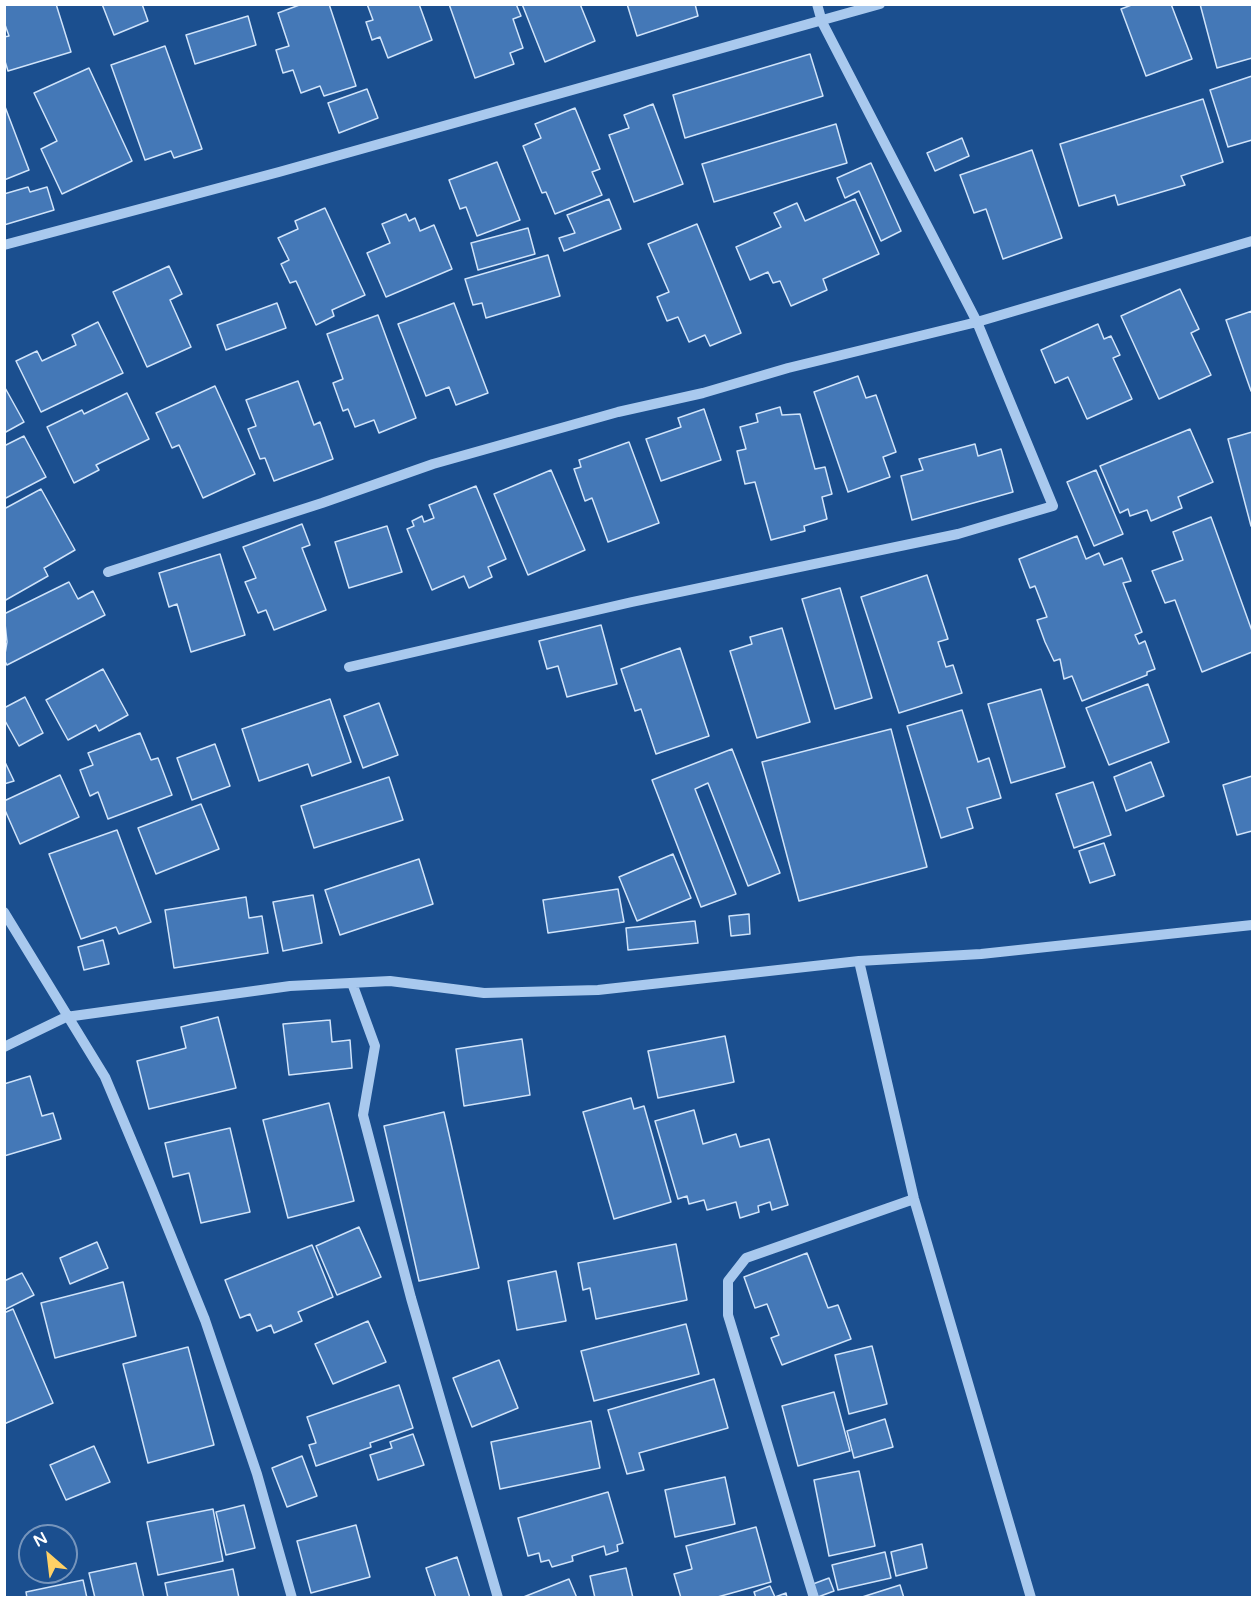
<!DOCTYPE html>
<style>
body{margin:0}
#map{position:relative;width:1257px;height:1602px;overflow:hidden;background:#1b4f8f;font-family:"Varela Round",sans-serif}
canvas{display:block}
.frame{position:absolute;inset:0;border:6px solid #fff;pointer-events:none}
.north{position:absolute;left:18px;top:1524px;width:60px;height:60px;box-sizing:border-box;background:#1b4f8f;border:2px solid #7695bc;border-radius:50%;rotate:332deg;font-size:16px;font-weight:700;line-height:24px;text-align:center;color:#fff}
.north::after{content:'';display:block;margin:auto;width:21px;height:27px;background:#ffd166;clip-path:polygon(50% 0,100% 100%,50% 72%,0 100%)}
</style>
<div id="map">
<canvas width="1257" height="1602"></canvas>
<div class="frame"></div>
<div class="north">N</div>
</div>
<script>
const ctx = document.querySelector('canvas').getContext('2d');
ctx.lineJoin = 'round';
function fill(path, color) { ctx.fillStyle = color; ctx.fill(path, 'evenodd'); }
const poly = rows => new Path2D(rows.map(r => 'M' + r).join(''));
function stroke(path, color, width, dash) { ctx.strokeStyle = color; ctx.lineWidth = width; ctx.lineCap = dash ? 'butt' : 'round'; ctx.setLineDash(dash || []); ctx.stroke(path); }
const building = poly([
 [4,4,56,4,71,52,8,71,4,58,4,37,9,36,4,22,4,4],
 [102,4,142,4,148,21,114,35,102,4],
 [302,4,329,4,356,86,324,96,320,86,301,93,293,70,283,73,276,50,289,46,278,13,302,4],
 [367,4,419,4,432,40,388,58,380,37,372,40,366,22,373,20,367,4],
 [449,4,516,4,521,16,513,19,523,48,510,53,514,64,475,78,449,4],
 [522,4,580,4,595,41,545,62,522,4],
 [627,4,695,4,698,16,637,36,627,4],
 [1134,4,1171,4,1192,59,1146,76,1121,9,1134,4],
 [1200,4,1252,4,1252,58,1217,68,1200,4],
 [248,16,256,45,195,64,186,35,248,16],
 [165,46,202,149,174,158,171,151,145,160,111,65,165,46],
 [810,54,823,96,685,138,673,95,810,54],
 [89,68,132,161,62,194,41,149,57,141,34,93,89,68],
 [1252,76,1252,140,1228,147,1210,90,1252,76],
 [367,89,378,118,339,133,328,103,367,89],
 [1203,99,1223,162,1181,176,1185,185,1118,205,1115,195,1079,206,1060,144,1203,99],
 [4,104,29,170,4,180,4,104],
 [653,104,683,184,634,202,609,135,629,128,624,115,653,104],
 [575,108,600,169,592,172,602,195,555,214,546,192,542,193,523,146,541,138,535,124,575,108],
 [836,124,847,163,714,202,702,164,836,124],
 [962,138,969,156,935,171,927,153,962,138],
 [1032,150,1062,238,1003,259,986,209,974,213,960,175,1032,150],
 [497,162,520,220,477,236,466,207,460,209,449,180,497,162],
 [871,163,901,231,881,241,859,191,845,198,837,178,871,163],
 [28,187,30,192,47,187,54,210,4,225,4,194,28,187],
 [609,199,621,229,564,251,559,238,575,233,567,215,609,199],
 [855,199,879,254,823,279,827,290,791,306,780,281,773,283,768,272,750,280,736,247,781,227,774,213,797,203,805,221,855,199],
 [325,208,365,295,332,310,334,316,316,325,296,281,290,283,281,264,289,260,278,238,298,229,295,221,325,208],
 [406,214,409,221,415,218,420,231,434,225,452,269,386,297,367,253,390,243,382,224,406,214],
 [697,224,741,333,710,346,705,335,689,342,678,317,667,321,657,297,669,292,648,244,697,224],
 [528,228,535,254,478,270,471,243,528,228],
 [548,255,560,296,486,318,482,303,473,305,465,279,548,255],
 [169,266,182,294,170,300,191,347,147,367,113,292,169,266],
 [1180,289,1199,329,1191,333,1211,375,1159,399,1121,316,1180,289],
 [277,303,286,328,226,350,217,325,277,303],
 [454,303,488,393,456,405,449,387,426,396,398,324,454,303],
 [1252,311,1252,390,1251,391,1226,320,1252,311],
 [378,315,416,418,379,433,374,420,355,427,348,409,343,411,333,383,343,379,327,334,378,315],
 [98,322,123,373,41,412,16,361,37,351,42,361,76,345,72,335,98,322],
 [1098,324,1104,339,1111,336,1120,355,1113,358,1132,399,1087,419,1068,377,1055,383,1041,350,1098,324],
 [858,376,866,398,876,395,896,452,883,457,890,477,848,492,814,392,858,376],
 [298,381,314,425,320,422,333,459,274,481,265,458,260,459,248,429,256,426,246,400,298,381],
 [4,386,24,422,4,433,4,386],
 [215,386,255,474,203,498,179,445,172,448,156,413,215,386],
 [127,393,149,439,96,465,99,470,74,483,47,427,82,410,84,414,127,393],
 [780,407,782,415,800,414,815,469,825,467,832,494,822,497,827,519,804,526,805,531,771,540,755,482,745,484,737,451,746,449,740,427,758,422,756,414,780,407],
 [704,409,721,460,661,481,646,439,681,427,678,418,704,409],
 [1190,429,1213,482,1178,497,1182,508,1151,521,1147,510,1130,516,1128,509,1120,513,1100,466,1190,429],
 [1252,432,1252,525,1251,526,1228,439,1252,432],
 [24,436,46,477,4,499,4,446,24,436],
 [629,442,659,523,608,542,592,498,585,501,574,469,581,467,579,460,629,442],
 [975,444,978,456,1001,449,1013,492,912,520,901,476,923,470,919,459,975,444],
 [551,470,585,550,528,575,494,494,551,470],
 [1096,470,1123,534,1094,546,1067,482,1096,470],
 [476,486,506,559,488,567,492,577,469,588,464,576,432,590,407,529,414,526,412,521,422,516,424,522,434,518,429,505,476,486],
 [41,489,75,550,44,568,48,576,4,601,4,509,41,489],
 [1211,517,1252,631,1252,652,1202,672,1175,600,1165,603,1152,571,1183,560,1173,532,1211,517],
 [302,524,310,545,302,548,326,610,274,630,266,610,258,613,245,582,256,578,243,547,302,524],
 [387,526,402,572,349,588,335,542,387,526],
 [1077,536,1086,559,1099,553,1104,565,1122,558,1131,581,1123,583,1142,632,1135,635,1139,644,1145,641,1155,669,1147,672,1147,675,1082,701,1072,676,1064,679,1060,659,1054,661,1045,642,1037,620,1047,617,1035,586,1030,588,1019,559,1077,536],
 [220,554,245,635,191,652,177,604,169,607,159,573,220,554],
 [927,575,948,639,938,642,946,667,953,665,962,693,899,713,861,597,927,575],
 [69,582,78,599,93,591,105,615,7,665,4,660,7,642,4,614,69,582],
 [840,588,872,698,835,709,802,599,840,588],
 [601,625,617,684,567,697,558,666,547,669,539,641,601,625],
 [782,628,810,722,757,738,730,651,752,644,750,637,782,628],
 [680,648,709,736,656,754,641,709,635,711,621,669,680,648],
 [103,669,128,715,99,731,96,725,68,740,46,700,103,669],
 [1148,684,1169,742,1109,765,1086,708,1148,684],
 [1041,689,1065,767,1011,783,988,704,1041,689],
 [25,697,43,733,19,746,4,719,4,708,25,697],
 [330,699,351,762,312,776,308,764,259,781,242,729,330,699],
 [379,703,398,755,363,768,344,716,379,703],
 [962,710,978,762,989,758,1001,798,967,808,973,828,941,838,907,726,962,710],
 [891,729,927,867,799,901,762,762,891,729],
 [140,733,151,760,158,758,172,795,108,819,98,792,90,796,80,770,93,765,88,753,140,733],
 [215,744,230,786,192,800,177,758,215,744],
 [732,749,780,873,748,886,708,783,695,789,736,894,701,907,652,780,732,749],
 [4,760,14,781,4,784,4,760],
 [1151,762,1164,796,1126,811,1114,777,1151,762],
 [60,775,79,817,20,844,4,808,4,801,60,775],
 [1252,776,1252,831,1237,835,1223,785,1252,776],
 [389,777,403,820,314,848,301,806,389,777],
 [1093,782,1111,835,1074,848,1056,794,1093,782],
 [201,804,219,849,156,874,138,828,201,804],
 [117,830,151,922,119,934,116,927,81,939,49,854,117,830],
 [1104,843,1115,875,1090,883,1079,851,1104,843],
 [673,854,691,898,637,921,619,877,673,854],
 [419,859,433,904,340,935,325,890,419,859],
 [618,889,624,922,548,933,543,900,618,889],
 [313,895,322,943,283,951,273,902,313,895],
 [246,897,249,918,262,916,268,953,174,968,165,910,246,897],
 [749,914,750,934,731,936,729,916,749,914],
 [695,921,698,943,628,950,626,928,695,921],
 [103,940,109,964,84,970,78,947,103,940],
 [218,1017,236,1088,149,1109,137,1061,186,1048,181,1027,218,1017],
 [330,1020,332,1042,350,1040,352,1068,289,1075,283,1024,330,1020],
 [725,1036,734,1082,658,1098,648,1051,725,1036],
 [522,1039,530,1095,464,1106,456,1049,522,1039],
 [30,1076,42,1116,53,1113,61,1139,4,1156,4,1084,30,1076],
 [631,1098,634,1109,644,1106,671,1202,614,1219,583,1112,631,1098],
 [329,1103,354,1201,288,1218,263,1120,329,1103],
 [694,1110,703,1144,736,1134,740,1147,769,1139,788,1205,772,1210,770,1202,758,1206,759,1212,740,1218,736,1202,707,1210,704,1200,689,1204,687,1196,678,1199,655,1121,694,1110],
 [444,1112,479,1268,419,1281,384,1126,444,1112],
 [230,1128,250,1212,201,1223,189,1173,173,1177,165,1143,230,1128],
 [359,1227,381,1277,337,1295,316,1246,359,1227],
 [97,1242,108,1268,70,1284,60,1258,97,1242],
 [676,1244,687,1300,596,1319,590,1288,583,1290,578,1263,676,1244],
 [312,1245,333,1297,298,1312,302,1321,274,1333,271,1325,257,1331,250,1314,240,1318,225,1280,312,1245],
 [807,1253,828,1308,838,1305,851,1339,782,1365,771,1338,779,1335,767,1304,755,1308,744,1277,807,1253],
 [556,1271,566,1321,517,1330,508,1281,556,1271],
 [22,1273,34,1295,4,1310,4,1281,22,1273],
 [123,1282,136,1336,55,1358,41,1303,123,1282],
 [13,1309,53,1403,4,1424,4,1313,13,1309],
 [368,1321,386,1362,333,1384,315,1344,368,1321],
 [686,1324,699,1374,594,1401,581,1351,686,1324],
 [872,1346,887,1404,849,1414,835,1355,872,1346],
 [188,1347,214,1445,148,1463,123,1364,188,1347],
 [499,1360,518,1408,472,1427,453,1378,499,1360],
 [714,1379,728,1428,639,1453,644,1470,627,1474,608,1410,714,1379],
 [399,1385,413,1428,370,1443,371,1447,316,1466,309,1445,316,1443,307,1417,399,1385],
 [834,1392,850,1451,798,1466,782,1406,834,1392],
 [885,1419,893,1447,854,1458,847,1431,885,1419],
 [591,1421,600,1468,500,1489,491,1442,591,1421],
 [413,1434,424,1465,378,1480,370,1455,392,1448,390,1442,413,1434],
 [94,1446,110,1482,66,1500,50,1465,94,1446],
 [302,1456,317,1496,287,1507,272,1468,302,1456],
 [859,1471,875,1546,829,1556,814,1480,859,1471],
 [725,1477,735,1524,675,1537,665,1490,725,1477],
 [608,1492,623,1543,617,1545,618,1551,606,1555,604,1546,572,1556,573,1561,552,1567,549,1560,541,1562,539,1553,528,1556,518,1518,608,1492],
 [244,1505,255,1548,226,1555,216,1512,244,1505],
 [213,1509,223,1561,158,1575,147,1522,213,1509],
 [356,1525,370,1577,311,1593,297,1541,356,1525],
 [756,1527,771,1582,714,1598,681,1598,674,1574,692,1569,686,1546,756,1527],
 [922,1544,927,1568,896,1576,891,1552,922,1544],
 [885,1552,891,1578,838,1590,832,1565,885,1552],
 [457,1557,470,1598,436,1598,426,1568,457,1557],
 [136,1563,144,1598,95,1598,89,1573,136,1563],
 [626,1568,633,1598,595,1598,590,1576,626,1568],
 [233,1569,239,1598,168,1598,165,1583,233,1569],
 [829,1578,834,1591,818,1597,813,1584,829,1578],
 [569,1579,577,1598,521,1598,569,1579],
 [83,1580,87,1598,27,1598,26,1592,83,1580],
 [900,1585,904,1598,859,1598,900,1585],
 [770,1586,775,1597,786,1593,787,1598,756,1598,754,1592,770,1586]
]);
const minor = poly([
 [4,245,279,172,880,4],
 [108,572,322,503,433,464,618,412,703,393,788,368,977,322,1252,241],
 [349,667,632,602,958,534,1053,506,977,322,822,22,817,4],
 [4,912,105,1077,152,1189,205,1320,257,1474,292,1598],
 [352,983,375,1046,363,1115,411,1298,498,1598],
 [4,1047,66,1017,290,986,390,981,484,993,598,990,859,961],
 [814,1598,728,1315,728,1281,746,1258,914,1199],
 [1031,1598,914,1199,859,961,981,954,1252,925]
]);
fill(building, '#4478b7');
stroke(building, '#cfe3fa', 1.5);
stroke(minor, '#a9c9ee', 10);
</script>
